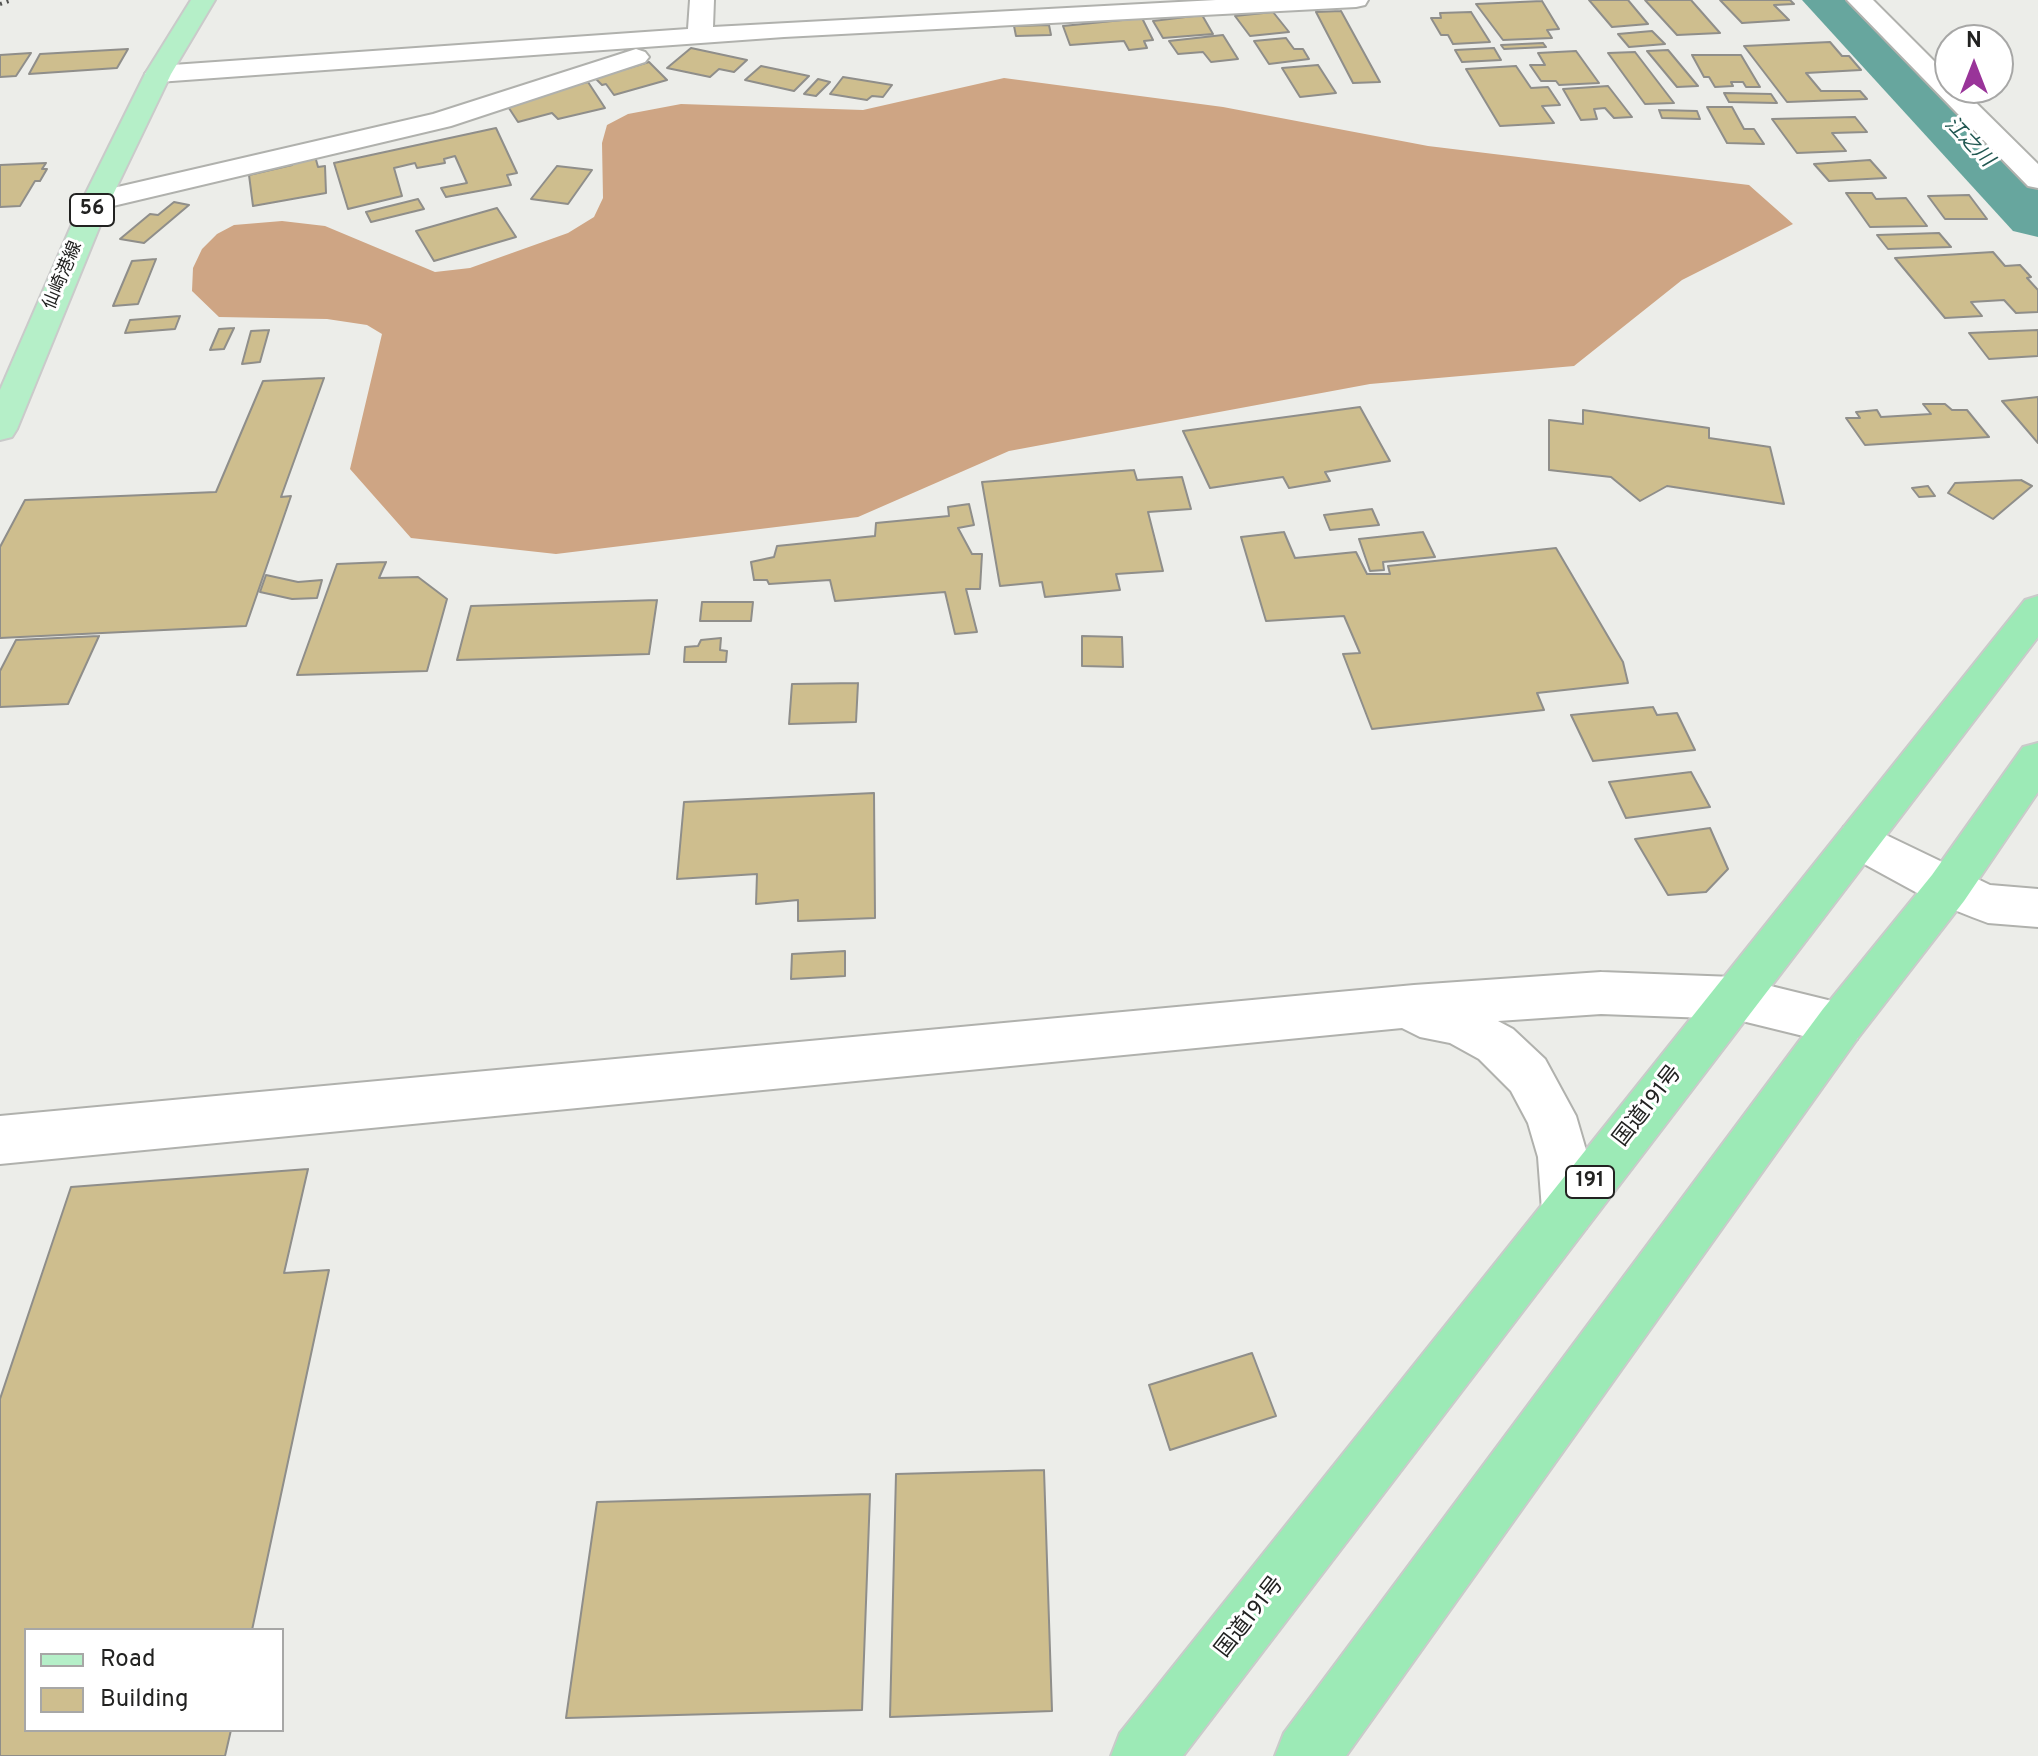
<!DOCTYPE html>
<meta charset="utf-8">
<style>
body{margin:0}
#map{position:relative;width:2038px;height:1756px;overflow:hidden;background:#ecede9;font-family:Overpass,sans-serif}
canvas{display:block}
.legend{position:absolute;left:24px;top:1628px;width:260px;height:104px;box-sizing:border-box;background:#fff;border:2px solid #a7a7a6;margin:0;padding:10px 14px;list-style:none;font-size:24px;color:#222221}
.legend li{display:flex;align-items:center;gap:16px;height:40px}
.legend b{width:40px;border:2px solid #a7a7a6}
.north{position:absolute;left:1934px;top:24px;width:80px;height:80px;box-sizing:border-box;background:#fff;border:2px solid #a7a7a6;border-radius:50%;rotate:0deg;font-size:22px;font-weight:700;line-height:32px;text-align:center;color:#222221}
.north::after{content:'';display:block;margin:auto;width:28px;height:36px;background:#993499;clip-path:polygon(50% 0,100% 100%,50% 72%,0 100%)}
</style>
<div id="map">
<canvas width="2038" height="1756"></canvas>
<ul class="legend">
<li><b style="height:10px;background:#b5efc8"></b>Road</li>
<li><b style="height:22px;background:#cebe8e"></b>Building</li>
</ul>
<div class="north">N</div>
</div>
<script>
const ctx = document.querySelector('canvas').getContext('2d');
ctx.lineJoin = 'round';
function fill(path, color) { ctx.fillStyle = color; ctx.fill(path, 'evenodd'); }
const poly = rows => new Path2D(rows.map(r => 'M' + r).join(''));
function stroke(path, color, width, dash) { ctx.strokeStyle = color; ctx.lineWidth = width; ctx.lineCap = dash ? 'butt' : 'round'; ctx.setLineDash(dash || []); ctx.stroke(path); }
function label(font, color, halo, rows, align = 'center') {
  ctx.font = font + ' Overpass,"Noto Sans JP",sans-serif'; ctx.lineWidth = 6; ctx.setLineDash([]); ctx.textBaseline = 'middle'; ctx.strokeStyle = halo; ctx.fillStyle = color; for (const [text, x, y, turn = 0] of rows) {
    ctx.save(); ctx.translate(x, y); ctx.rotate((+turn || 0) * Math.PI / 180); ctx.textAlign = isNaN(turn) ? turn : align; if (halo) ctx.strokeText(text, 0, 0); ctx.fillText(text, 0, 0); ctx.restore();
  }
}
const forest = poly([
 [1004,78,1223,107,1428,146,1749,185,1793,224,1682,280,1574,366,1370,384,1009,451,858,517,556,554,411,538,350,469,382,334,367,325,327,319,219,317,192,291,193,268,202,249,217,234,234,225,282,221,325,226,435,272,470,268,568,233,594,217,603,198,602,143,607,125,628,114,681,104,863,110]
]);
const river = poly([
 [1802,0,1865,0,2038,175,2038,237,2013,231,1802,0]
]);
const building = poly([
 [1589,0,1628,0,1648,24,1612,27,1589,0],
 [1645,0,1691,0,1720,33,1677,35,1645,0],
 [1720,0,1790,0,1794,4,1774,5,1789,20,1742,23,1720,0],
 [1542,1,1559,29,1547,30,1552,38,1503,40,1476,4,1542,1],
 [1341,11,1380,82,1353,83,1316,12,1341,11],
 [1273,12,1289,32,1250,36,1235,16,1273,12],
 [1471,12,1490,42,1453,44,1448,35,1441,35,1431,18,1441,18,1440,13,1471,12],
 [1202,15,1213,34,1163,38,1153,21,1202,15],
 [1142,18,1153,40,1144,41,1147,48,1129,50,1124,41,1070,45,1063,26,1142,18],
 [1049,25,1051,35,1016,36,1014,26,1049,25],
 [1652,31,1665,44,1629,47,1618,34,1652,31],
 [1223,35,1238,59,1211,62,1203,52,1178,54,1169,41,1223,35],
 [1286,38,1294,49,1303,49,1309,59,1269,64,1254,41,1286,38],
 [1830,42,1842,56,1849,56,1861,70,1806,73,1821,91,1860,91,1867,99,1787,102,1744,46,1830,42],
 [1543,43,1546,47,1504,49,1501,45,1543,43],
 [691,48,747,60,734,72,719,69,710,77,667,68,691,48],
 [1494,48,1501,60,1462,62,1455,50,1494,48],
 [128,49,117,68,29,74,40,54,128,49],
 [1668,50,1698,86,1677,87,1647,51,1668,50],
 [1576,51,1599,83,1559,85,1556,81,1541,81,1530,65,1545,65,1538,53,1576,51],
 [1635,52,1674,103,1645,104,1608,53,1635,52],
 [31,53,16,76,0,77,0,55,31,53],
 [1692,55,1741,55,1760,87,1746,87,1743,82,1731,82,1733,86,1715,87,1709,77,1704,77,1692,55],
 [649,62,667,80,614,95,606,84,602,85,595,78,649,62],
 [1318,65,1336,93,1300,97,1282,68,1318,65],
 [761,66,809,76,794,91,745,80,761,66],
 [1516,66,1531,88,1548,87,1560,105,1542,106,1554,123,1500,126,1466,69,1516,66],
 [843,77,892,85,883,97,872,96,867,100,830,94,843,77],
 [818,79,830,82,816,96,804,94,818,79],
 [588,82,605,108,558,119,552,113,518,122,505,102,588,82],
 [1608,86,1632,117,1614,118,1605,108,1594,109,1597,119,1581,120,1563,89,1608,86],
 [1724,93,1771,94,1777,103,1729,102,1724,93],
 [1707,107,1732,107,1744,129,1754,129,1764,144,1727,143,1707,107],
 [1659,110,1697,111,1700,119,1662,118,1659,110],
 [1855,117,1867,132,1832,133,1846,151,1797,153,1772,119,1855,117],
 [496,128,517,173,507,175,511,185,446,197,441,188,467,183,455,156,444,159,445,163,417,168,415,163,394,168,402,196,348,209,334,163,496,128],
 [315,156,318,167,325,166,326,193,253,206,249,175,292,165,292,160,315,156],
 [1870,160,1886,178,1829,181,1814,164,1870,160],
 [46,163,42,169,47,169,40,181,35,181,20,206,0,207,0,165,46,163],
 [557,166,592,170,568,204,531,199,557,166],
 [1846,193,1872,193,1876,199,1906,198,1927,226,1870,227,1846,193],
 [1969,195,1987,219,1945,219,1928,196,1969,195],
 [418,199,424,209,371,222,366,212,418,199],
 [174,202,189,205,144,243,120,239,150,214,158,215,174,202],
 [497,208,516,237,434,261,416,231,497,208],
 [1939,233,1951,247,1888,249,1877,235,1939,233],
 [1993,252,2005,266,2020,265,2031,277,2027,278,2038,290,2038,312,2016,313,2004,300,1971,302,1982,316,1945,318,1895,258,1993,252],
 [156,259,138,304,113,306,132,261,156,259],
 [180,316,175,329,125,333,130,320,180,316],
 [234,328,224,349,210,350,219,329,234,328],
 [269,330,260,362,242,364,251,331,269,330],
 [2038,330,2038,356,1989,359,1969,333,2038,330],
 [324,378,281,497,291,496,246,626,0,638,0,547,25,500,216,492,263,381,324,378],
 [2038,397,2038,443,2002,401,2038,397],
 [1923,404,1945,404,1952,410,1967,410,1989,437,1865,445,1846,418,1860,418,1856,412,1877,410,1881,417,1931,414,1923,404],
 [1360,407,1390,461,1325,472,1330,481,1289,488,1283,477,1210,488,1183,431,1360,407],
 [1583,410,1709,428,1709,438,1770,447,1784,504,1667,486,1640,501,1611,477,1549,470,1549,420,1583,424,1583,410],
 [1134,470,1137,480,1182,477,1191,509,1148,512,1163,571,1116,574,1120,590,1045,597,1042,582,1000,586,982,482,1134,470],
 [2021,480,2032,486,1993,519,1948,493,1955,483,2021,480],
 [1928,486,1935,496,1919,497,1912,488,1928,486],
 [969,504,974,525,958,528,972,554,982,554,980,589,966,589,977,632,955,634,945,592,835,601,830,580,769,584,767,580,754,580,751,562,774,557,777,546,875,536,876,523,949,516,948,507,969,504],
 [1372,509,1379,525,1330,530,1324,515,1372,509],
 [1284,532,1295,558,1356,552,1367,574,1390,574,1388,566,1556,548,1623,662,1628,683,1537,693,1544,710,1372,729,1343,654,1360,653,1344,616,1266,621,1241,537,1284,532],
 [1423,532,1435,557,1383,562,1384,570,1370,571,1359,539,1423,532],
 [386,562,379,578,418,577,447,599,427,671,297,675,337,564,386,562],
 [266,575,298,582,322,580,317,598,292,599,260,592,266,575],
 [657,600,649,654,457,660,471,606,657,600],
 [702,602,753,602,751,621,700,621,702,602],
 [99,636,68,704,0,707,0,671,16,640,99,636],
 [1082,636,1122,637,1123,667,1082,666,1082,636],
 [721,638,720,650,727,651,726,662,684,662,685,647,698,646,701,640,721,638],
 [858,683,856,722,789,724,792,684,858,683],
 [1653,707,1657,715,1677,713,1695,750,1593,761,1571,715,1653,707],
 [1691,772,1710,807,1626,818,1609,782,1691,772],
 [874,793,875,918,798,921,798,900,756,904,757,874,677,879,684,802,874,793],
 [1710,828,1728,869,1706,892,1668,895,1635,839,1710,828],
 [845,951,845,976,791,979,792,954,845,951],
 [308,1169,284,1273,329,1270,252,1630,26,1630,26,1730,231,1730,225,1756,0,1756,0,1399,71,1187,308,1169],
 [1252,1353,1276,1416,1170,1450,1149,1385,1252,1353],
 [1044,1470,1052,1711,890,1717,896,1474,1044,1470],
 [870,1494,862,1710,566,1718,597,1502,870,1494]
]);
const minor = poly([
 [690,0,714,0,713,27,1216,0,1368,0,1365,5,1356,7,784,37,158,82,149,79,145,74,149,69,158,66,688,29,690,0],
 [636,49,645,52,649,57,645,62,451,126,96,210,86,207,82,201,86,195,96,192,433,114,636,49],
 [1859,822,1990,885,2038,889,2038,927,1988,923,1972,917,1932,901,1844,853,1837,840,1844,827,1859,822]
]);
const tertiary = poly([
 [1847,0,1873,0,1950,77,1950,88,1961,88,2038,164,2038,188,2028,186,1847,0],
 [1601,972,1734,977,1840,1003,1857,1009,1864,1024,1857,1039,1840,1045,1734,1019,1601,1014,1498,1021,1513,1029,1545,1059,1576,1116,1588,1157,1594,1210,1586,1228,1568,1235,1550,1228,1542,1210,1538,1157,1528,1123,1511,1091,1479,1059,1450,1043,1420,1037,1402,1028,0,1164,0,1116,1414,985,1601,972]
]);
const primary = poly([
 [191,0,215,0,171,74,110,201,17,429,12,437,0,440,0,390,82,201,145,74,191,0]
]);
const trunk = poly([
 [2038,596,2038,637,1183,1756,1111,1756,1120,1733,2025,600,2038,596],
 [2038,743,2038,792,1964,901,1857,1039,1346,1756,1275,1756,1284,1733,1823,1009,1932,875,2023,747,2038,743]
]);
const rail = poly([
 [0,4,12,0]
]);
const farStreetnames = [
 ["仙崎港線",64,276,-67]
];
const farWaternames = [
 ["江之川",1968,143,46]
];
const shields = [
 [92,210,44],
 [1590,1182,48]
];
const shieldNames = [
 ["56",92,210],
 ["191",1590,1182]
];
const streetNames = [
 ["国道191号",1649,1107,-52],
 ["国道191号",1251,1618,-52]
];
fill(forest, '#cea584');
fill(river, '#67a69e');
fill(building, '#cebe8e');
stroke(building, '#8f8e8a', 2);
stroke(minor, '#b0b1ad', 4);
stroke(tertiary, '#b0b1ad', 4);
stroke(primary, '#cacaca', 4);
stroke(trunk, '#cacaca', 4);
fill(minor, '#fff');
fill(tertiary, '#fff');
fill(primary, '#b5efc8');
fill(trunk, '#9ceab6');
stroke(rail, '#525351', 4, [2, 5]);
label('18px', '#222221', '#fff', farStreetnames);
label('italic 20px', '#225852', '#fff', farWaternames);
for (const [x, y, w] of shields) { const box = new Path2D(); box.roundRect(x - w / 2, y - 16, w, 32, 6); ctx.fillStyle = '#fff'; ctx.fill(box); stroke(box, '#222221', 2); }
label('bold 20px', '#222221', null, shieldNames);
label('22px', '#222221', '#fff', streetNames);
</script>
